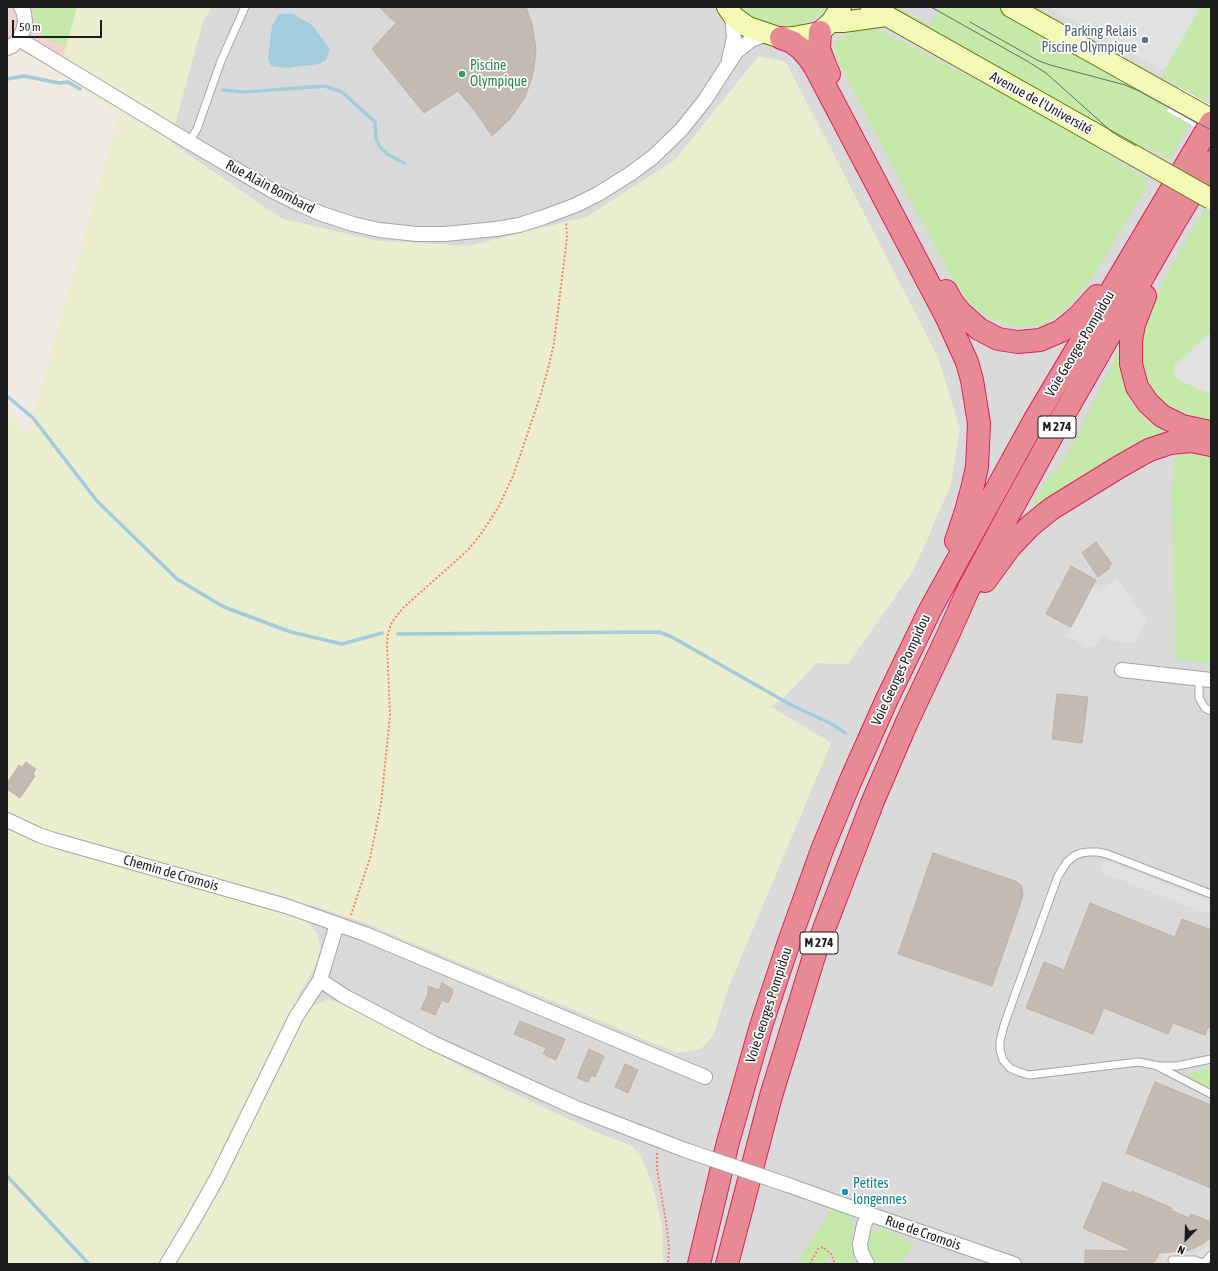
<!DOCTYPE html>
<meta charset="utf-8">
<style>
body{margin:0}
#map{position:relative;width:1218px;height:1271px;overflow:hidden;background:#efebe3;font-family:"Asap Condensed",sans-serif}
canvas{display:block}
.frame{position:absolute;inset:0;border:8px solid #1d1d1d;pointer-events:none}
.north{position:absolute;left:1166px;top:1219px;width:40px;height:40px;-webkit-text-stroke:3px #fff;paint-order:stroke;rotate:203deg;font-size:11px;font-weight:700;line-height:16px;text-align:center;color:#1d1d1d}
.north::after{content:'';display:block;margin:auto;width:14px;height:18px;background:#1d1d1d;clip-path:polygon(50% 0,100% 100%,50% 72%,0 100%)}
.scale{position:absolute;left:12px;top:20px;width:90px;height:18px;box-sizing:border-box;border:2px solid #1d1d1d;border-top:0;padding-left:5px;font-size:12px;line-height:14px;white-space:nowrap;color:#1d1d1d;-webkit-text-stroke:3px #fff;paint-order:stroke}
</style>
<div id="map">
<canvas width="1218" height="1271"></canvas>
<div class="frame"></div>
<div class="north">N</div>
<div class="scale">50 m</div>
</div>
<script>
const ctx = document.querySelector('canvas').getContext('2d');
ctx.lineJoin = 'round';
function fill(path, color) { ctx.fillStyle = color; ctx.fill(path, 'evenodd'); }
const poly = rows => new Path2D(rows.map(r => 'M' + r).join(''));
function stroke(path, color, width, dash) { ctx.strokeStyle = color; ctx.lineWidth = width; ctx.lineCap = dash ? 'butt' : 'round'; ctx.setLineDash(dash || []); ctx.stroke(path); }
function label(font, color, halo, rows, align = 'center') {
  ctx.font = font + ' "Asap Condensed",sans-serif'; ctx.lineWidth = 3.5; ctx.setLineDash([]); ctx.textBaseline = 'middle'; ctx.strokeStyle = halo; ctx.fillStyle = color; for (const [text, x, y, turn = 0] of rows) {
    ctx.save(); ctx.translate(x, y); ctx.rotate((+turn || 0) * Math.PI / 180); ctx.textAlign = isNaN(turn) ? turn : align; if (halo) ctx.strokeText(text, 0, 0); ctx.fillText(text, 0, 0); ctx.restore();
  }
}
const residential = poly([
 [212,7,1211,7,1211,1264,663,1264,662,1226,652,1184,641,1156,632,1146,593,1131,492,1083,342,1003,308,1008,297,997,314,968,303,917,308,904,713,1036,728,988,831,743,770,707,784,697,817,663,848,664,913,571,951,484,759,56,675,160,587,217,469,246,377,241,282,219,170,142,203,21]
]);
const commercial = poly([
 [7,7,77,7,59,72,12,46,7,48]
]);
const farmland = poly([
 [77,7,212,7,203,21,170,142,282,219,377,241,469,246,587,217,675,160,759,56,786,62,938,357,960,429,951,484,913,571,848,664,817,663,784,697,770,706,831,743,728,988,713,1036,701,1049,677,1053,360,921,308,904,304,917,317,934,321,949,314,968,297,997,308,1008,327,1000,342,1003,492,1083,593,1131,632,1146,641,1156,652,1184,662,1226,663,1264,7,1264,7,416,28,435,119,114,59,72]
]);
const grass = poly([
 [32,7,77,7,66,46,43,38,35,21],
 [738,7,829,7,809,21,798,25,780,27,769,25,758,21,748,15],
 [878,7,898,7,930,25,940,7,997,7,1169,102,1166,107,1169,109,1168,112,1190,125,1170,159,1145,145,1141,153],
 [1194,7,1211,7,1211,91,1205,101,1163,77,1164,71,1199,10],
 [861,28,881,31,1049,118,1147,180,1145,190,1093,277,1069,306,1043,326,1015,327,989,318,971,305,955,284,835,56,834,46,839,39],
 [1205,209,1211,212,1211,426,1163,407,1139,372,1139,333,1149,310,1173,263],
 [1119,353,1123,383,1134,407,1143,417,1154,426,1168,432,1031,514,1029,511,1046,480,1058,468,1066,457,1088,414,1117,354],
 [1176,450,1211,451,1211,663,1176,659,1172,494],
 [1211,1068,1211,1090,1185,1075,1202,1070],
 [833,1209,846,1214,850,1217,852,1220,853,1228,851,1249,856,1264,838,1264,831,1254,824,1264,796,1264],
 [879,1230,885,1230,902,1237,914,1245,899,1264,875,1264,872,1259,868,1249,867,1242,869,1236,872,1232]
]);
const parking = poly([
 [1049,7,1194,7,1199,10,1164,71],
 [1211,332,1211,393,1201,390,1179,380,1174,376,1173,372,1174,366],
 [1117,578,1147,621,1134,643,1113,641,1102,634,1097,644,1093,647,1087,647,1066,636,1092,587,1101,592,1104,587],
 [1105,860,1211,901,1211,915,1100,872],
 [1211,1244,1211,1264,1160,1264,1164,1254,1194,1254,1209,1247]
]);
const plaza = poly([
 [908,7,925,7,937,14,933,21]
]);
const water = poly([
 [279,14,293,14,312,25,330,49,326,60,319,64,286,68,271,66,268,58,272,26]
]);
const pier = poly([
 [1180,88,1211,105,1211,136,1167,111]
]);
const stream = poly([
 [7,79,24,76,59,83,68,82,80,89],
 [223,90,245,92,325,86,342,92,375,122,376,139,380,147,387,154,404,163],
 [7,396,33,418,97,501,177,579,224,607,291,632,342,644,382,633],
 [398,634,659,632,672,637,791,705,832,724,845,733],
 [7,1176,89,1264]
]);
const building = poly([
 [379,7,526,7,532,24,534,35,536,50,534,68,531,81,524,99,510,119,492,136,475,111,458,91,424,113,372,49,396,23,379,7],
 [1096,542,1112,564,1108,566,1110,568,1098,577,1082,553,1096,542],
 [1071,566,1096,580,1071,627,1046,614,1071,566],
 [1057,694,1088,697,1082,743,1052,739,1057,694],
 [26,762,36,769,33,774,35,776,20,798,7,789,7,783,19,765,22,767,26,762],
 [933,853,1015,881,1021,885,1022,888,1023,896,992,986,898,954,933,853],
 [1090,903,1175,937,1182,919,1211,930,1211,1029,1208,1027,1205,1035,1173,1023,1168,1034,1104,1008,1093,1034,1026,1008,1044,962,1064,970,1090,903],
 [442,983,452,989,453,993,448,1003,442,1000,435,1015,421,1009,428,994,428,986,439,990,442,983],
 [520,1021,565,1039,556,1060,543,1054,546,1048,514,1034,520,1021],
 [589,1049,604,1056,595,1077,591,1075,588,1082,577,1078,589,1049],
 [625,1064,638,1070,628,1093,615,1087,625,1064],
 [1155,1082,1211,1105,1211,1188,1126,1153,1155,1082],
 [1103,1182,1131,1193,1132,1191,1163,1204,1172,1208,1171,1210,1189,1218,1191,1214,1211,1222,1211,1237,1204,1243,1190,1250,1159,1253,1155,1261,1150,1264,1085,1264,1085,1250,1133,1251,1083,1228,1103,1182]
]);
const path = poly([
 [351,915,370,858,381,804,390,716,387,643,388,633,392,622,403,608,468,550,481,534,499,506,513,476,540,397,548,369,554,343,565,254,567,237,566,222],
 [657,1153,657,1169,666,1222,669,1247,668,1264],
 [810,1264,818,1249,823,1247,831,1254,835,1264]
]);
const lane = poly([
 [189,142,197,129,221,61,245,7],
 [1199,679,1199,698,1205,708,1211,711],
 [1211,894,1107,854,1098,852,1089,852,1081,853,1074,856,1067,862,1058,876,1004,1025,1000,1041,1000,1050,1003,1060,1010,1068,1019,1072,1029,1075,1139,1062,1159,1066,1177,1066,1211,1059],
 [1159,1067,1211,1094],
 [1172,1260,1195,1260,1205,1264],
 [1204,1263,1211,1255]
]);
const street = poly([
 [19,39,189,142,273,191,297,203,322,214,353,224,379,230,417,234,445,234,496,229,519,225,544,217,576,205,598,194,630,174,653,157,681,130,705,100,736,52,751,40,766,34],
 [7,48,12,46,19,39,23,31,25,22,24,13,21,7],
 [729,59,734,38,732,15],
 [1122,670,1211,680],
 [7,820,39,835,54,840,286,906,365,934,705,1077],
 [320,980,344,996,431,1042,525,1085,576,1108,685,1150],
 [788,1185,869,1214,1014,1264],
 [167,1264,194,1219,217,1178,296,1017,320,980,337,924],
 [867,1264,861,1252,860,1244,864,1225,869,1214]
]);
const secondary = poly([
 [727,7,734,17,748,27,781,38,793,37,820,32,831,22,841,7],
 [871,7,1135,156],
 [1011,7,1211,119],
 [831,22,843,22,886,16]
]);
const highway = poly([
 [820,32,819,49,825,65,829,74],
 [781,38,792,42,801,49,809,58,815,67,947,318,967,362,972,380,979,423,978,447,977,467,972,489,966,511,956,541],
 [946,291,952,302,961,313,979,329,998,339,1018,342,1040,340,1061,331,1078,317,1097,296],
 [1145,296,1134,324,1131,341,1131,364,1137,387,1148,403,1162,416,1182,426,1210,432],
 [985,581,1010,547,1030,526,1051,509,1119,467,1149,450,1170,443,1191,441,1211,445],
 [699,1264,728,1142,761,1026,789,942,822,850,850,782,887,699,930,610,1034,421,1211,123],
 [727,1264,771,1096,816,950,873,801,907,722,948,635,968,590,1010,512,1055,430,1174,223,1211,162]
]);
const tram = poly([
 [931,7,1027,61,1046,73,1112,132,1122,138,1211,188],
 [970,22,1037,60,1050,65,1125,85,1139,91,1211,130]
]);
const streetBridge = poly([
 [685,1150,788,1185]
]);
const secondaryBridge = poly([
 [1135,156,1211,199]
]);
const markers = [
 [1145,40,4,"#5c6f8a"],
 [462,74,4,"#2e9e5b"],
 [845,1192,4,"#0f9aa8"]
];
const shields = [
 [1057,427,38],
 [819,943,38]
];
const shieldNames = [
 ["M 274",1057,427],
 ["M 274",819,943]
];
const serviceNames = [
 ["Parking Relais",1137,32],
 ["Piscine Olympique",1137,48]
];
const leisureNames = [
 ["Piscine",470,66],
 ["Olympique",470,82]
];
const streetNames = [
 ["Avenue de l'Université",1041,103,29],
 ["Rue Alain Bombard",270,187,28],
 ["Voie Georges Pompidou",1080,344,-59],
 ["Voie Georges Pompidou",901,670,-65],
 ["Chemin de Cromois",171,873,16],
 ["Voie Georges Pompidou",769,1005,-72],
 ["Rue de Cromois",923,1233,19]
];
const cultureNames = [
 ["Petites",853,1184],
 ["longennes",853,1200]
];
fill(residential, '#dbdada');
fill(commercial, '#f0d4d2');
fill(farmland, '#eaeece');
fill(grass, '#c5e9a8');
fill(parking, '#e1e1e1');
fill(plaza, '#d8d7e4');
fill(water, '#a3cddd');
fill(pier, '#fff');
stroke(stream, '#a3cddd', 3.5);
fill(building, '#c3bab2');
stroke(building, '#c0b2a5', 1);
stroke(lane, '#a4a4a4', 9);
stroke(street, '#a4a4a4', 16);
stroke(secondary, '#627404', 22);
stroke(highway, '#da2358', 24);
stroke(path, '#fb7f68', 2, [2, 2]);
stroke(lane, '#fff', 7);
stroke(street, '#fff', 14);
stroke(secondary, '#f3fab6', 20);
stroke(highway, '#e78a96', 22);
stroke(tram, '#6b6b6b', 1);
stroke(streetBridge, '#a4a4a4', 16, []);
stroke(secondaryBridge, '#627404', 22, []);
stroke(streetBridge, '#fff', 14);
stroke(secondaryBridge, '#f3fab6', 20);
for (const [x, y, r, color] of markers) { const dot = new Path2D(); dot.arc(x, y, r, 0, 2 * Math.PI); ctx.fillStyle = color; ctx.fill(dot); stroke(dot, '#fff', 1.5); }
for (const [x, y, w] of shields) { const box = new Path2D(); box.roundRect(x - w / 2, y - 11, w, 22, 3); ctx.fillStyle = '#fff'; ctx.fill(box); stroke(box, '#1d1d1d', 1); }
label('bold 13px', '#1d1d1d', null, shieldNames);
label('14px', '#4e5e75', '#fff', serviceNames, 'right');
label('14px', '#27864d', '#fff', leisureNames, 'left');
label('14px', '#1d1d1d', '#fff', streetNames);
label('14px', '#0d838f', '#fff', cultureNames, 'left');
</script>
